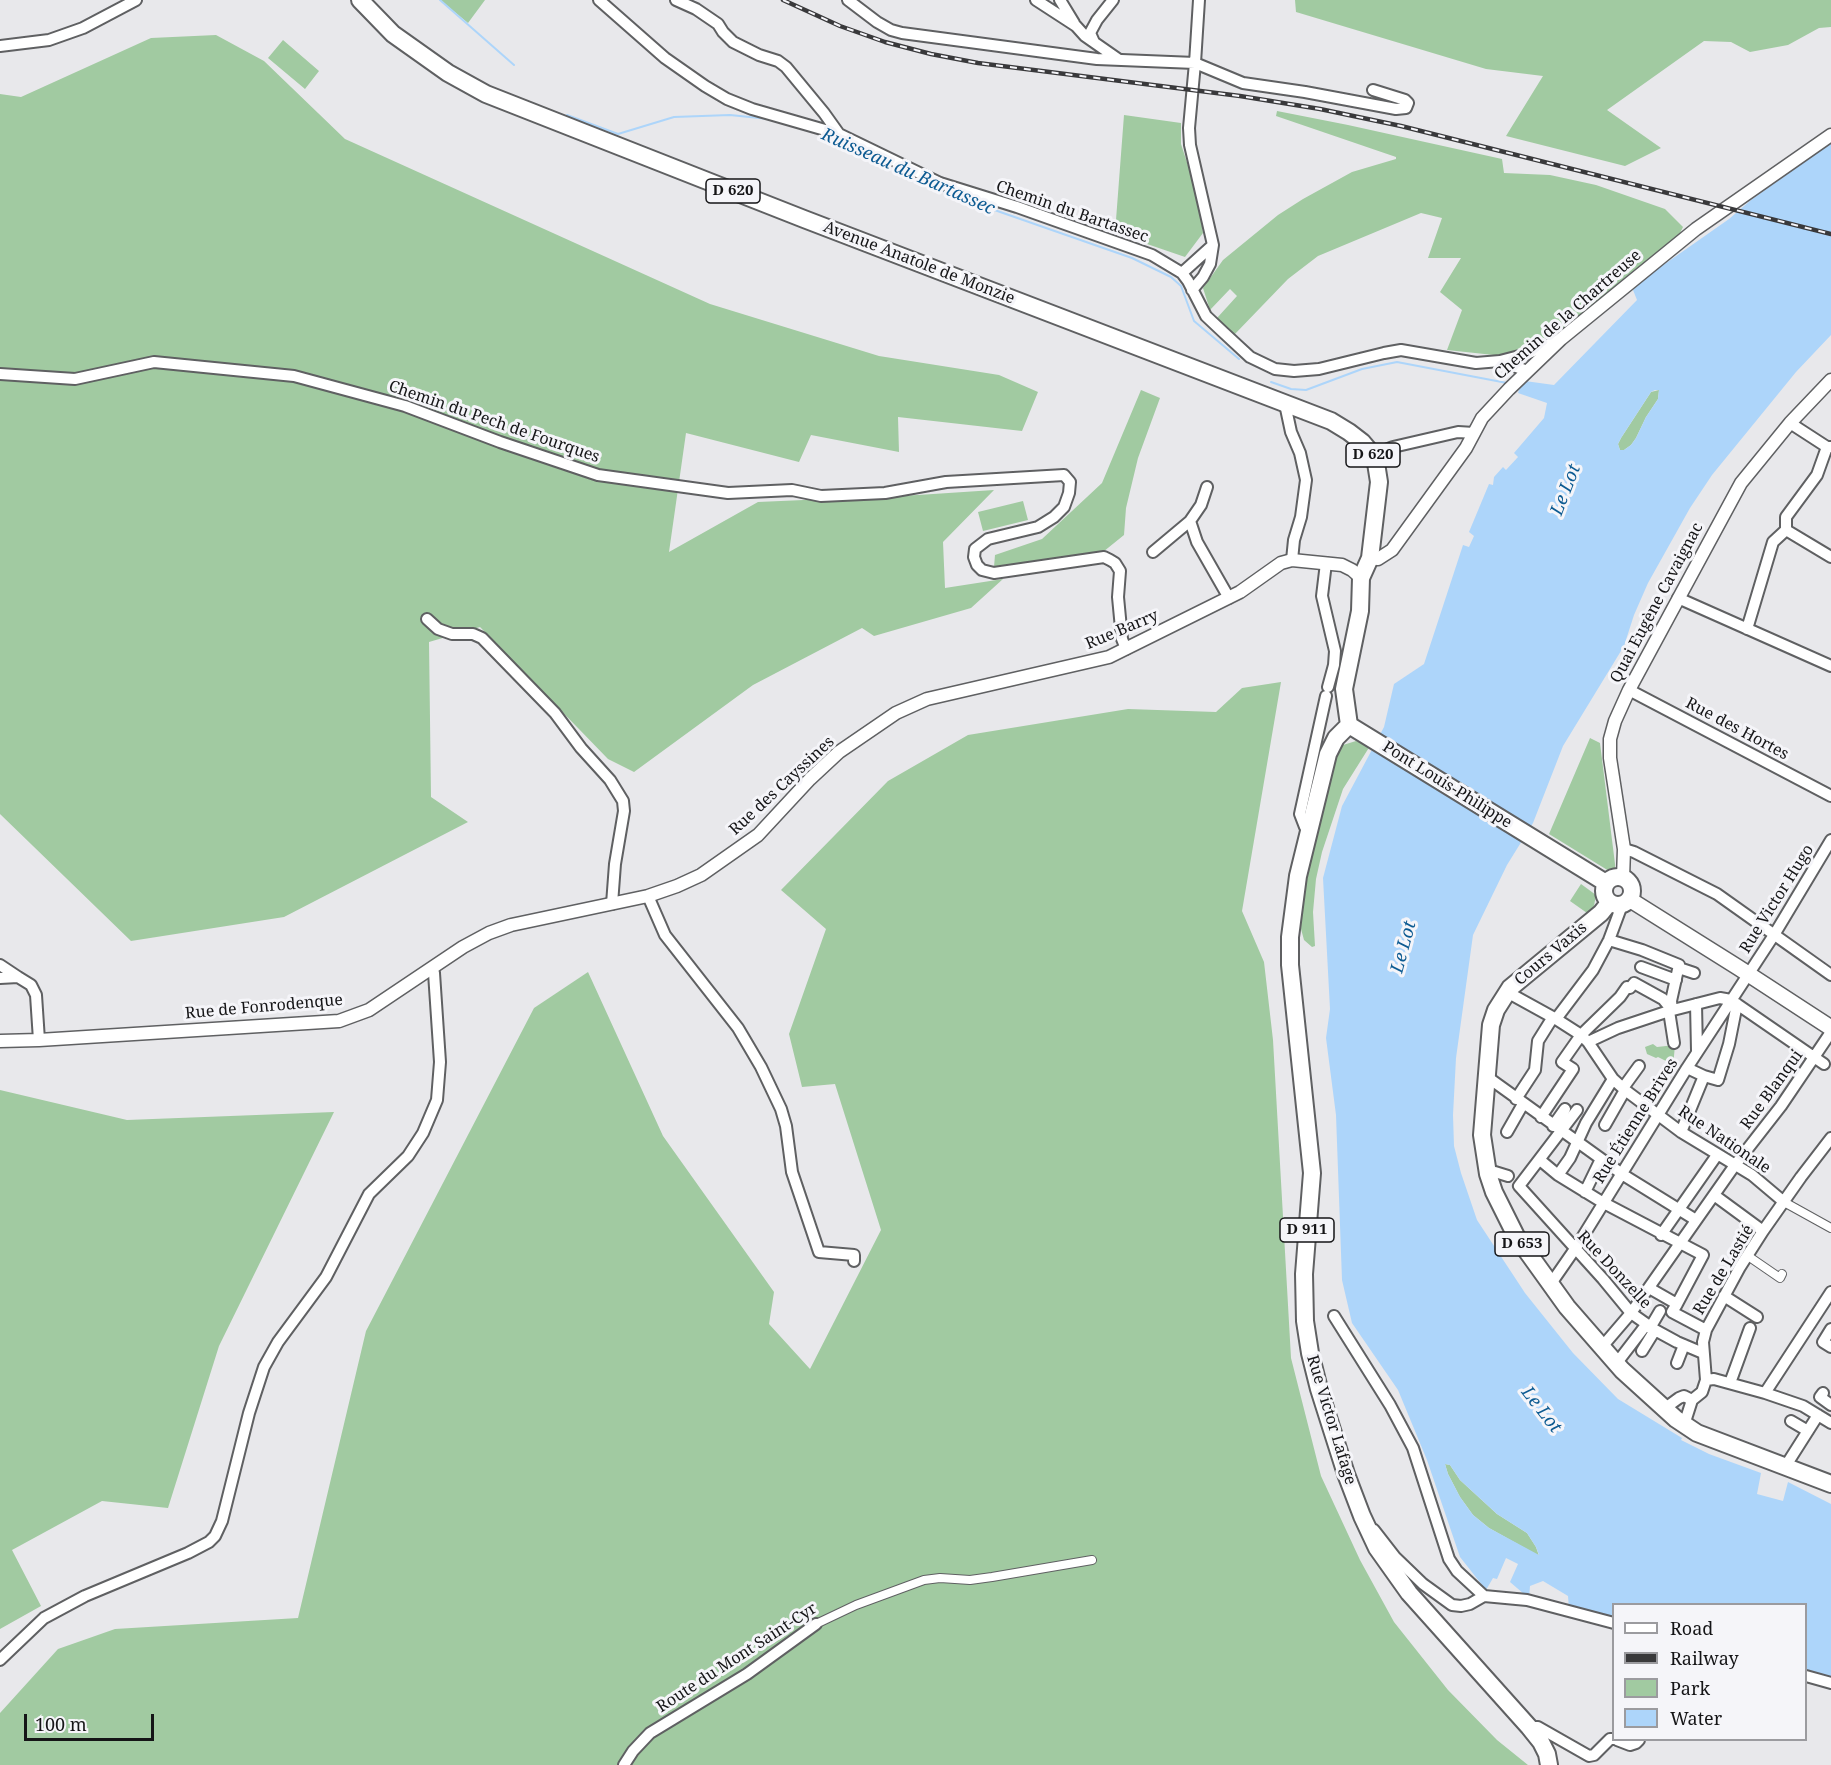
<!DOCTYPE html>
<meta charset="utf-8">
<style>
body{margin:0}
#map{position:relative;width:1831px;height:1765px;overflow:hidden;background:#e8e8eb;font-family:"Noto Serif",serif}
canvas{display:block}
.legend{position:absolute;left:1612px;top:1603px;width:195px;height:138px;box-sizing:border-box;background:#f5f5f9;border:2px solid #9b9b9f;margin:0;padding:8px 10px;list-style:none;font-size:18px;color:#151517}
.legend li{display:flex;align-items:center;gap:12px;height:30px}
.legend b{width:30px;border:2px solid #9b9b9f}
.scale{position:absolute;left:24px;top:1714px;width:130px;height:27px;box-sizing:border-box;border:3px solid #151517;border-top:0;padding-left:8px;font-size:18px;line-height:21px;white-space:nowrap;color:#151517;-webkit-text-stroke:4px #f5f5f9;paint-order:stroke}
</style>
<div id="map">
<canvas width="1831" height="1765"></canvas>
<ul class="legend">
<li><b style="height:8px;background:#fff"></b>Road</li>
<li><b style="height:8px;background:#39393b"></b>Railway</li>
<li><b style="height:16px;background:#a1caa1"></b>Park</li>
<li><b style="height:16px;background:#add5fa"></b>Water</li>
</ul>
<div class="scale">100 m</div>
</div>
<script>
const ctx = document.querySelector('canvas').getContext('2d');
ctx.lineJoin = 'round';
function fill(path, color) { ctx.fillStyle = color; ctx.fill(path, 'evenodd'); }
const poly = rows => new Path2D(rows.map(r => 'M' + r).join(''));
function stroke(path, color, width, dash) { ctx.strokeStyle = color; ctx.lineWidth = width; ctx.lineCap = dash ? 'butt' : 'round'; ctx.setLineDash(dash || []); ctx.stroke(path); }
function label(font, color, halo, rows, align = 'center') {
  ctx.font = font + ' "Noto Serif",serif'; ctx.lineWidth = 6; ctx.setLineDash([]); ctx.textBaseline = 'middle'; ctx.strokeStyle = halo; ctx.fillStyle = color; for (const [text, x, y, turn = 0] of rows) {
    ctx.save(); ctx.translate(x, y); ctx.rotate((+turn || 0) * Math.PI / 180); ctx.textAlign = isNaN(turn) ? turn : align; if (halo) ctx.strokeText(text, 0, 0); ctx.fillText(text, 0, 0); ctx.restore();
  }
}
const green = poly([
 [440,0,485,0,468,23],
 [1295,0,1831,0,1831,27,1819,28,1788,45,1750,52,1731,42,1704,41,1607,110,1661,148,1625,166,1506,136,1543,76,1486,69,1296,12],
 [216,35,264,61,345,139,710,304,879,356,999,375,1038,392,1022,431,898,417,899,452,811,435,799,462,686,433,669,552,758,502,918,495,994,490,943,542,945,588,1003,579,971,608,874,636,862,628,753,685,634,772,608,759,480,627,429,642,431,797,468,822,284,917,131,941,0,814,0,94,21,97,151,38],
 [283,40,319,71,305,89,268,58],
 [1277,111,1348,125,1502,159,1504,173,1550,175,1596,185,1665,209,1683,227,1677,239,1561,333,1534,348,1503,356,1447,350,1462,310,1440,292,1461,258,1428,258,1442,218,1421,213,1318,256,1288,279,1234,335,1217,318,1237,296,1230,289,1210,310,1203,288,1223,260,1278,215,1303,199,1352,172,1396,159,1396,157,1276,116],
 [1124,115,1181,123,1181,144,1197,193,1203,233,1185,257,1115,233],
 [1141,390,1160,398,1138,458,1126,508,1124,535,1098,556,994,567,995,555,1042,539,1102,483],
 [1659,390,1658,399,1646,417,1636,438,1631,445,1624,450,1620,450,1618,444,1621,438,1651,392],
 [1023,501,1028,520,983,531,978,512],
 [1281,682,1242,911,1264,962,1273,1040,1291,1358,1321,1476,1360,1560,1394,1622,1448,1690,1497,1740,1528,1765,0,1765,0,1713,58,1649,115,1629,298,1618,366,1331,534,1008,588,972,663,1136,774,1292,769,1324,810,1369,881,1230,835,1084,802,1087,789,1034,826,929,781,890,888,781,968,735,1128,709,1216,712,1242,688],
 [1590,738,1600,743,1615,864,1615,868,1609,871,1549,834],
 [1356,741,1370,746,1343,789,1322,852,1316,879,1313,912,1315,946,1312,947,1304,940,1301,929,1300,898,1337,750,1343,745],
 [1581,884,1596,895,1594,906,1587,913,1570,901],
 [1653,1044,1657,1047,1675,1045,1673,1067,1669,1062,1670,1060,1667,1059,1666,1061,1658,1057,1656,1058,1647,1054,1645,1047],
 [0,1090,127,1120,334,1112,219,1346,168,1508,102,1501,12,1550,41,1606,0,1629],
 [1445,1464,1450,1465,1460,1480,1497,1514,1527,1533,1536,1547,1539,1556,1489,1528,1473,1515,1460,1497,1448,1474]
]);
const water = poly([
 [1831,143,1831,335,1796,372,1712,475,1690,508,1648,583,1634,615,1624,646,1563,746,1533,823,1507,865,1473,935,1456,1058,1453,1115,1454,1146,1461,1173,1477,1220,1525,1293,1573,1353,1618,1399,1682,1438,1681,1440,1709,1454,1761,1473,1757,1494,1783,1501,1788,1482,1831,1504,1831,1677,1806,1670,1806,1604,1614,1604,1613,1620,1569,1609,1568,1596,1543,1581,1530,1586,1529,1598,1524,1597,1524,1594,1510,1582,1518,1564,1506,1558,1497,1579,1493,1578,1486,1590,1460,1557,1427,1460,1398,1390,1352,1323,1342,1280,1336,1115,1326,1038,1330,1009,1323,878,1342,806,1384,727,1394,684,1424,664,1463,545,1469,547,1474,536,1469,532,1489,484,1493,485,1494,477,1503,467,1506,470,1518,457,1514,453,1544,418,1547,403,1518,393,1520,387,1525,381,1554,385,1637,300,1633,290,1642,280,1729,219,1751,200],
 [1655,390,1659,390,1658,399,1646,417,1636,438,1631,445,1624,450,1620,450,1618,444,1621,438,1651,392],
 [1445,1464,1450,1465,1460,1480,1497,1514,1527,1533,1536,1547,1539,1555,1489,1528,1473,1515,1460,1497,1448,1474]
]);
const stream = poly([
 [440,0,514,65],
 [567,115,618,134,674,117,730,115,769,119],
 [821,134,919,181,963,199,1132,258,1171,277,1181,286,1194,321,1239,359],
 [1271,382,1291,389,1306,390,1362,369,1397,362,1507,383]
]);
const pedestrian = poly([
 [1784,1202,1831,1228],
 [1748,1256,1780,1278,1782,1274],
 [816,1624,856,1605,924,1580,940,1578,970,1580,992,1577,1092,1560]
]);
const minor = poly([
 [599,0,665,58,705,86,727,99,752,109,839,134,940,183,1017,207,1152,255,1182,273,1188,281,1206,316,1223,332,1250,357,1275,369,1294,371,1319,369,1384,353,1401,350,1476,363,1500,361,1527,354,1558,340],
 [676,0,696,9,718,24,723,32,733,42,759,55,778,61,786,67,824,113,839,134],
 [848,0,877,22,891,30,902,33,1097,59,1195,63,1243,83,1305,92,1396,109,1406,108,1408,103,1405,100,1373,90],
 [1036,0,1076,26,1085,36,1118,59],
 [1060,0,1074,23],
 [1094,42,1090,33,1097,20,1113,0],
 [0,46,49,40,83,28,136,0],
 [1182,273,1213,245],
 [1192,290,1203,277,1210,264,1213,245,1190,145,1189,128,1195,63,1199,0],
 [1501,361,1527,371],
 [0,374,75,379,154,362,294,376,405,406,500,442,598,475,728,493,792,490,821,496,885,493,946,482,1064,475,1070,482,1069,493,1064,507,1054,517,1038,527,988,539,975,549,974,557,977,565,982,570,994,573,1104,557,1110,560,1115,563,1120,571,1118,597,1122,639,1126,649],
 [1285,404,1291,432,1300,453,1306,480,1301,517,1294,540,1292,560],
 [1790,423,1827,447],
 [1373,455,1393,447,1458,432,1474,433],
 [1207,487,1201,505,1190,521,1197,542,1229,598],
 [1786,530,1786,517,1817,475,1827,447,1831,447],
 [1786,530,1831,557],
 [1153,552,1190,521],
 [1326,563,1322,596,1335,651,1334,665,1328,687],
 [1678,598,1831,666],
 [427,619,438,629,452,634,473,634,482,638,555,713,581,748,610,780,623,801,624,811,615,864,612,904],
 [1747,629,1773,542,1786,530],
 [1629,690,1831,796],
 [1310,829,1305,827,1300,814,1326,696],
 [1624,849,1634,852,1717,894,1831,975],
 [648,896,665,935,738,1028,761,1067,781,1109,786,1126,792,1172,819,1252,854,1255,854,1261],
 [1609,940,1642,950,1679,965,1671,1001,1672,1010],
 [0,965,18,977],
 [1641,967,1676,980],
 [1679,968,1694,973],
 [0,978,18,977,31,985,36,995,39,1040],
 [1507,992,1556,1019,1581,1035,1588,1042,1613,1079,1625,1090,1681,1132,1752,1175,1784,1202],
 [1696,1004,1697,1051],
 [1669,1011,1674,1043],
 [1556,1019,1593,970,1609,940,1622,905],
 [1588,1042,1618,1028,1669,1011,1720,998,1731,1000,1824,1064],
 [1486,1076,1625,1176,1696,1220],
 [1704,1076,1718,1080,1729,1044,1737,1004],
 [1623,1088,1639,1066],
 [1516,1099,1535,1070,1538,1041,1553,1017],
 [1577,1110,1519,1186,1603,1279,1631,1313,1655,1330,1677,1342,1703,1353],
 [1541,1117,1573,1069,1562,1062,1581,1035,1620,997,1627,987,1630,988,1634,983,1663,999,1672,1010],
 [1605,1125,1625,1090],
 [1553,1126,1565,1109],
 [1507,1132,1523,1104],
 [1681,1132,1704,1076,1687,1068],
 [1540,1160,1558,1175,1602,1202,1703,1255,1677,1304],
 [1488,1174,1495,1172,1508,1176],
 [1558,1175,1570,1158,1586,1123,1613,1079],
 [1585,1192,1601,1159],
 [1714,1195,1763,1231],
 [1661,1235,1717,1155],
 [1550,1285,1577,1246,1687,1068,1774,935,1831,840],
 [1649,1288,1677,1304,1672,1312,1706,1330],
 [1724,1296,1757,1317],
 [1334,1316,1390,1405,1413,1448,1449,1559,1457,1571,1484,1596],
 [1650,1328,1660,1311],
 [1831,1329,1823,1342,1831,1347],
 [1601,1348,1631,1313,1735,1165,1781,1106,1831,1032],
 [1642,1351,1655,1330],
 [1677,1363,1684,1345],
 [1616,1364,1646,1325],
 [1706,1380,1714,1379,1765,1393,1803,1406,1831,1423],
 [1730,1383,1750,1328],
 [1765,1393,1831,1292],
 [1823,1393,1820,1397,1831,1405],
 [1664,1409,1679,1398,1684,1396,1692,1400],
 [1791,1421,1808,1431],
 [1684,1425,1692,1400,1702,1392,1706,1380,1703,1342,1706,1330,1740,1267,1763,1231,1801,1177,1831,1138],
 [1785,1467,1818,1415],
 [1374,1530,1395,1557,1423,1584,1452,1605,1461,1606,1470,1604,1484,1596,1527,1600,1614,1623],
 [0,1660,44,1618,85,1596,188,1553,209,1542,215,1536,222,1521,249,1413,264,1367,278,1342,326,1277,369,1194,408,1156,423,1133,437,1100,440,1062,434,973,432,968],
 [1806,1676,1831,1683],
 [1530,1727,1538,1727,1589,1756,1594,1755,1610,1739,1614,1739],
 [1617,1740,1630,1745,1636,1743,1639,1740],
 [624,1765,633,1751,650,1733,747,1674,816,1624]
]);
const tertiary = poly([
 [1370,558,1378,559,1392,550,1466,448,1482,418,1509,389,1561,339,1696,229,1831,135],
 [1623,878,1624,849,1610,758,1610,739,1615,721,1629,690,1741,483,1790,423,1831,380],
 [0,1041,39,1040,339,1021,369,1010,463,947,489,933,511,925,648,896,677,886,701,875,758,835,810,779,839,752,896,713,927,699,1109,657,1240,592,1281,563,1292,560,1342,565,1352,570,1361,578]
]);
const secondary = poly([
 [1629,899,1739,968,1831,1028]
]);
const primary = poly([
 [360,0,393,34,448,73,486,94,804,219,1331,421,1349,432,1362,442,1373,455,1376,463,1379,482,1370,558,1361,578,1360,611,1344,689,1349,725],
 [1349,725,1336,738,1328,754,1298,876,1290,937,1290,965,1312,1173,1304,1274,1305,1321,1310,1353,1319,1389,1346,1474,1362,1516,1377,1548,1409,1593,1529,1727,1541,1742,1547,1754,1549,1765],
 [1349,725,1606,883],
 '1604 891a14 14 0 1 1 28 0a14 14 0 1 1-28 0Z',
 [1609,903,1601,913,1510,988,1496,1010,1491,1025,1482,1135,1488,1174,1494,1192,1516,1236,1567,1307,1622,1370,1676,1419,1697,1433,1831,1484]
]);
const rail = poly([
 [783,0,840,26,885,42,931,54,978,63,1240,96,1320,109,1401,126,1831,234]
]);
const shields = [
 [733,191,54],
 [1373,455,54],
 [1307,1230,54],
 [1522,1244,54]
];
const shieldNames = [
 ["D 620",733,191],
 ["D 620",1373,455],
 ["D 911",1307,1230],
 ["D 653",1522,1244]
];
const streetNames = [
 ["Chemin du Bartassec",1072,212,19],
 ["Avenue Anatole de Monzie",919,263,21],
 ["Chemin de la Chartreuse",1568,315,-41],
 ["Chemin du Pech de Fourques",494,422,19],
 ["Quai Eugène Cavaignac",1657,603,-62],
 ["Rue Barry",1122,630,-23],
 ["Rue des Hortes",1737,729,28],
 ["Pont Louis-Philippe",1447,785,32],
 ["Rue des Cayssines",782,786,-43],
 ["Rue Victor Hugo",1777,899,-58],
 ["Cours Vaxis",1551,954,-40],
 ["Rue de Fonrodenque",264,1007,-5],
 ["Rue Blanqui",1772,1090,-54],
 ["Rue Étienne Brives",1636,1121,-58],
 ["Rue Nationale",1724,1140,34],
 ["Rue Donzelle",1614,1270,47],
 ["Rue de Lastié",1724,1270,-59],
 ["Rue Victor Lafage",1331,1420,73],
 ["Route du Mont Saint-Cyr",737,1658,-33]
];
const waterNames = [
 ["Ruisseau du Bartassec",908,172,24],
 ["Le Lot",1566,490,-69],
 ["Le Lot",1404,947,-75],
 ["Le Lot",1541,1410,52]
];
fill(green, '#a1caa1');
fill(water, '#add5fa');
stroke(stream, '#add5fa', 2);
stroke(pedestrian, '#5f6062', 10);
stroke(minor, '#5f6062', 14);
stroke(tertiary, '#5f6062', 15);
stroke(secondary, '#5f6062', 18);
stroke(primary, '#5f6062', 20);
stroke(pedestrian, '#fff', 8);
stroke(minor, '#fff', 10);
stroke(tertiary, '#fff', 12);
stroke(secondary, '#fff', 15);
stroke(primary, '#fff', 16);
stroke(rail, '#39393b', 4.5);
stroke(rail, '#f5f5f9', 2, [7]);
for (const [x, y, w] of shields) { const box = new Path2D(); box.roundRect(x - w / 2, y - 12, w, 24, 4.5); ctx.fillStyle = '#f5f5f9'; ctx.fill(box); stroke(box, '#151517', 1.5); }
label('bold 15px', '#151517', null, shieldNames);
label('16px', '#151517', '#f5f5f9', streetNames);
label('italic 18px', '#0d5b92', '#f5f5f9', waterNames);
</script>
